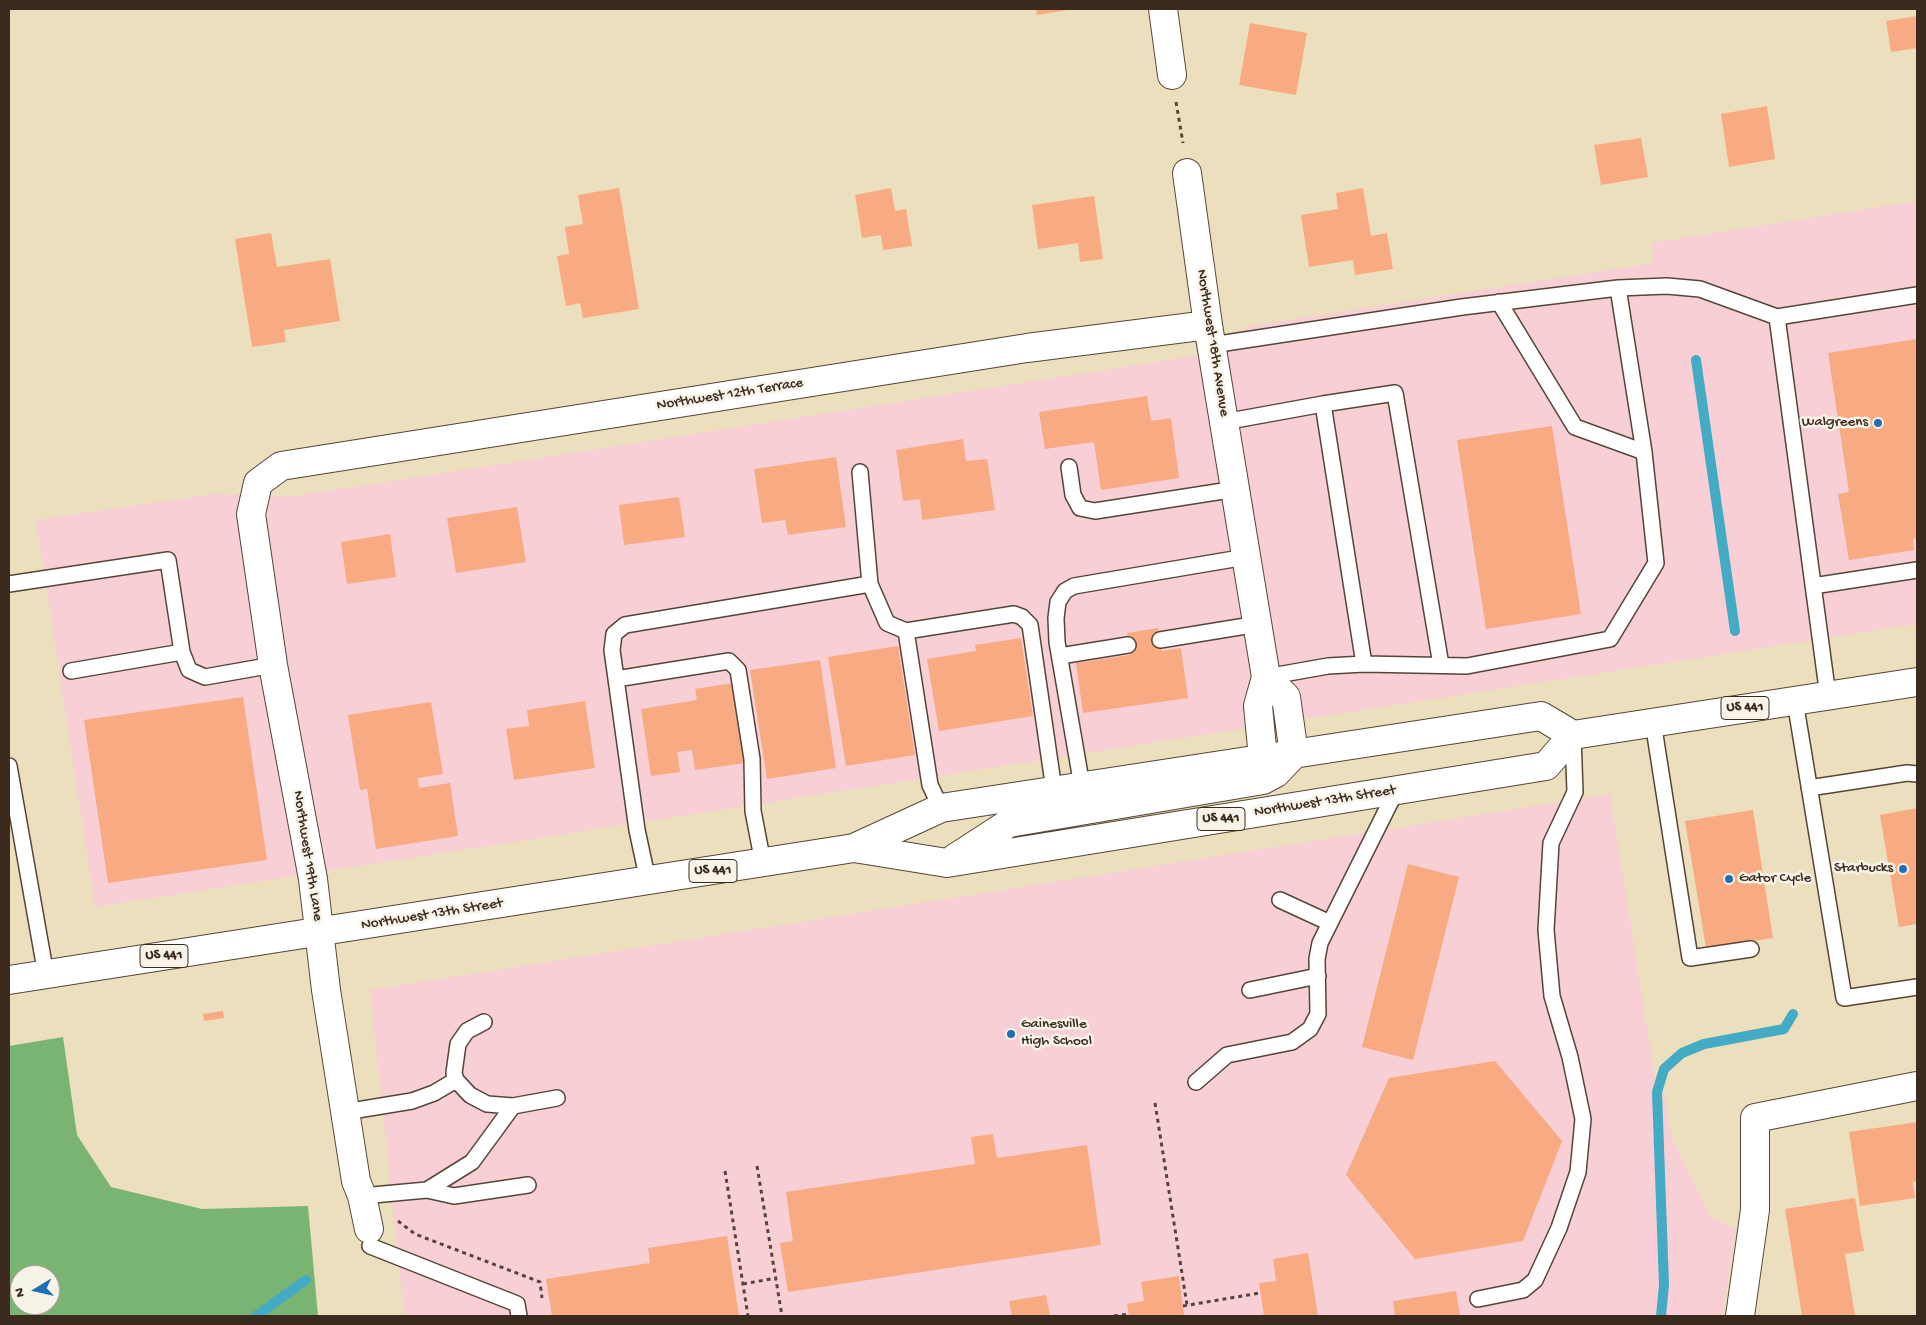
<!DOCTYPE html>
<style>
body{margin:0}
#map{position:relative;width:1926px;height:1325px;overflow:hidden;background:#ecdfbd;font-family:"Gochi Hand",sans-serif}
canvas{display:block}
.frame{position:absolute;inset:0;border:10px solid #3b2a1e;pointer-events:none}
.north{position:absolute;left:10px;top:1265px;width:50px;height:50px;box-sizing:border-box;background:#f7f3e8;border:1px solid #aca397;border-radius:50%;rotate:261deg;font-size:14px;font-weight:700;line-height:20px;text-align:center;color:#3b2a1e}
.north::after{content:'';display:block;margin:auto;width:18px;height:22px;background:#1f6fb2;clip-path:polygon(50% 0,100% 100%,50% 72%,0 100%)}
</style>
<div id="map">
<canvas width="1926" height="1325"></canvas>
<div class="frame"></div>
<div class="north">N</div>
</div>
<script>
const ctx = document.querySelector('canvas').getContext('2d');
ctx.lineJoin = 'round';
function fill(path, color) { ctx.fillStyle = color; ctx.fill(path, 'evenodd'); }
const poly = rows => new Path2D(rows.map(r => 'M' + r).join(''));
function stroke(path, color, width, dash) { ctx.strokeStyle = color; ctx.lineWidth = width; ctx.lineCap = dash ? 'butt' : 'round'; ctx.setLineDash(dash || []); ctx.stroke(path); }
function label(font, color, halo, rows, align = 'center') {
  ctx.font = font + ' "Gochi Hand",sans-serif'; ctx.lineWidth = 5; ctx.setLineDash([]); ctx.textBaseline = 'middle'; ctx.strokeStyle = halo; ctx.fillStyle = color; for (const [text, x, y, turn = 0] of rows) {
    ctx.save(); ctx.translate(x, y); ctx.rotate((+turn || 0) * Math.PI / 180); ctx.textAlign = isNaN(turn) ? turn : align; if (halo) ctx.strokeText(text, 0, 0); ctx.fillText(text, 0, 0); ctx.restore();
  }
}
const built = poly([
 [1917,201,1917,624,95,907,36,520,214,494,289,497,1194,356,1250,326,1654,263,1651,243],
 [1610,794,1655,1078,1662,1077,1672,1138,1711,1217,1736,1229,1722,1316,404,1316,370,990]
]);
const forest = poly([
 [63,1037,77,1135,111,1187,202,1209,308,1206,318,1316,9,1316,9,1046],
 [20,1275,50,1275,50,1305,20,1305]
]);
const stream = poly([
 [1696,360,1735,631],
 [256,1316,306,1280],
 [1661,1316,1664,1285,1657,1092,1664,1069,1682,1053,1704,1044,1784,1029,1793,1014]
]);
const building = poly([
 [1036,9,1068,9,1068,10,1037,15],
 [1917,16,1917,48,1891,52,1886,21],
 [1250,23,1307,33,1296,95,1239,85],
 [1767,106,1775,159,1729,167,1721,114],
 [1641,138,1648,177,1601,185,1594,145],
 [619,188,639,309,583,318,580,303,566,306,557,256,569,254,565,227,583,224,578,195],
 [891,188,895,211,906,209,912,246,883,250,881,235,862,238,855,195],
 [1363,188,1371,236,1387,233,1393,269,1355,275,1353,260,1309,267,1301,215,1338,209,1336,193],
 [1094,196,1103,259,1080,262,1078,243,1038,249,1032,205],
 [271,233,277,267,330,259,340,321,284,330,286,342,252,347,235,239],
 [1917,339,1917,538,1913,539,1914,550,1849,560,1838,494,1849,492,1828,353],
 [1147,396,1151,421,1171,418,1179,478,1101,490,1094,442,1045,449,1039,412],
 [1552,426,1581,614,1486,629,1457,440],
 [963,439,966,461,987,459,995,510,922,520,920,499,903,501,896,450],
 [836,457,846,527,788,535,785,520,762,523,754,469],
 [679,497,685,537,624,545,619,505],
 [517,507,526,562,456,573,447,518],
 [390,534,396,577,347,584,341,542],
 [1158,628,1162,651,1181,648,1188,698,1083,713,1076,663,1130,655,1127,633],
 [1021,638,1033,716,939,731,927,659,976,651,975,645],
 [898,646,915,755,846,766,828,657],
 [820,660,836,768,767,779,750,670],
 [733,683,745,763,695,770,692,750,677,752,680,772,651,776,641,709,697,700,695,689],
 [243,697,267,860,108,883,84,720],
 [585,701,595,768,514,780,506,729,529,726,527,710],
 [431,702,443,774,418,778,419,788,450,783,458,836,376,849,367,789,360,790,348,715],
 [1917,808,1917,924,1899,927,1880,815],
 [1753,810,1773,938,1706,948,1685,821],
 [1408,864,1459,877,1413,1060,1362,1047],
 [223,1011,224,1018,204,1021,203,1014],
 [1495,1061,1562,1141,1523,1241,1415,1259,1346,1175,1389,1078],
 [1917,1122,1917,1181,1913,1182,1915,1198,1860,1206,1849,1132],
 [993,1134,997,1158,1087,1145,1101,1245,788,1292,780,1243,793,1241,786,1192,975,1164,971,1137],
 [1855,1198,1864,1251,1845,1254,1855,1316,1802,1316,1785,1209],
 [727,1236,739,1316,552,1316,546,1279,650,1263,648,1248],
 [1308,1253,1318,1316,1264,1316,1259,1283,1276,1281,1273,1259],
 [1179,1276,1184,1316,1129,1316,1127,1304,1144,1301,1141,1282],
 [1456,1291,1460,1316,1395,1316,1393,1301],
 [1046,1295,1050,1316,1012,1316,1009,1301]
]);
const path = poly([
 [1176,102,1183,143],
 [1155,1103,1187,1305],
 [757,1166,782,1316],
 [725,1171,748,1316],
 [398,1221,415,1234,540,1282,542,1298],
 [743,1284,776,1278],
 [1183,1306,1260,1293],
 [1114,1316,1129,1314]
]);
const lane = poly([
 [1499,302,1575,427,1644,452],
 [1212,345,1462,307,1618,288,1667,286,1700,289,1777,317],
 [1323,404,1395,393,1441,665],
 [1224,422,1323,404,1364,664],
 [1069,467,1073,495,1080,508,1095,511,1236,489],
 [860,472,870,584,887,623,906,631,1014,614,1022,617,1030,625,1054,790],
 [9,584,168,560,182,652,189,670,205,677,273,665],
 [1813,586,1917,570],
 [906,631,930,785,941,808],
 [1160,640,1258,624],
 [1060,656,1128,645],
 [71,671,182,652],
 [1266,677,1328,666,1364,664,1467,666,1610,639,1656,563,1644,452,1618,288],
 [616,679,729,661,738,670,752,759,753,811,763,863],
 [1828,696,1777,317,1917,295],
 [1795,701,1844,998,1917,987],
 [1653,722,1690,958,1751,949],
 [9,766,46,975],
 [1082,786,1057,642,1056,618,1058,602,1065,591,1074,586,1246,557],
 [1809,788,1907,773,1917,774],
 [648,881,637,830,612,650,614,634,625,625,870,584],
 [1280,900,1330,923],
 [1250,990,1318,976],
 [484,1022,467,1031,458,1044,454,1073,456,1080,470,1095,487,1104,513,1106,557,1098],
 [1196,1082,1227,1055,1292,1042,1310,1029,1318,1014,1317,959,1320,943,1396,791],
 [345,1112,412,1101,434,1093,456,1080],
 [427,1190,472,1162,513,1106],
 [362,1196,427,1190,454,1196,528,1185],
 [370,1246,517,1304,519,1316],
 [1478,1299,1523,1290,1535,1280,1559,1228,1578,1172,1583,1119,1570,1057,1552,996,1546,930,1551,843,1575,792,1573,736]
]);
const street = poly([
 [1163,9,1172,75],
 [1187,173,1208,325,1266,677,1258,706,1263,758],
 [1266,677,1286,697,1294,754],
 [369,1229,362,1196,356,1181,326,990,313,879,273,665,251,514,258,483,281,466,1027,348,1208,325],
 [1740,1316,1755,1210,1755,1118,1917,1086]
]);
const primary = poly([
 [854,848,947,863,1546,766,1573,735],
 [955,858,1009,823,1263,780,1276,773,1294,754],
 [9,980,854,848,941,808,1541,716,1573,735,1917,682]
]);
const markers = [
 [1878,423,5,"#1f6fb2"],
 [1903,869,5,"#1f6fb2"],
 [1729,879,5,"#1f6fb2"],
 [1011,1034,5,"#1f6fb2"]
];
const shields = [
 [1745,708,48],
 [1221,819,48],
 [713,871,48],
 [164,956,48]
];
const shieldNames = [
 ["US 441",1745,708],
 ["US 441",1221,819],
 ["US 441",713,871],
 ["US 441",164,956]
];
const streetNames = [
 ["Northwest 18th Avenue",1212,343,81],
 ["Northwest 12th Terrace",730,395,-9],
 ["Northwest 13th Street",1325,802,-9],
 ["Northwest 19th Lane",307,856,81],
 ["Northwest 13th Street",432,915,-9]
];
const poiNames = [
 ["Walgreens",1868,423],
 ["Starbucks",1893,869],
 ["Gator Cycle",1739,879,"left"],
 ["Gainesville",1021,1025,"left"],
 ["High School",1021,1042,"left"]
];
fill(built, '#f7cfd5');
fill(forest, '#7ab473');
stroke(stream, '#43abc3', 10);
fill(building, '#f8ab83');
stroke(lane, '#564536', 18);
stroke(street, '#564536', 30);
stroke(primary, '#564536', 30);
stroke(path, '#564536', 3, [4, 4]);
stroke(lane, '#fff', 15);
stroke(street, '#fff', 28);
stroke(primary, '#fff', 28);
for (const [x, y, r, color] of markers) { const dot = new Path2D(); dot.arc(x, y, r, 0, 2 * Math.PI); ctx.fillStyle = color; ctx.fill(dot); stroke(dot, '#f7f3e8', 2); }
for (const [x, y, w] of shields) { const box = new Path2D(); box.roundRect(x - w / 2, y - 11.5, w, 23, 4); ctx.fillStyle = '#f7f3e8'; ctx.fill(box); stroke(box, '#3b2a1e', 1); }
label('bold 14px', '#3b2a1e', null, shieldNames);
label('15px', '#3b2a1e', '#f7f3e8', streetNames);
label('15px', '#3b2a1e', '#f7f3e8', poiNames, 'right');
</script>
